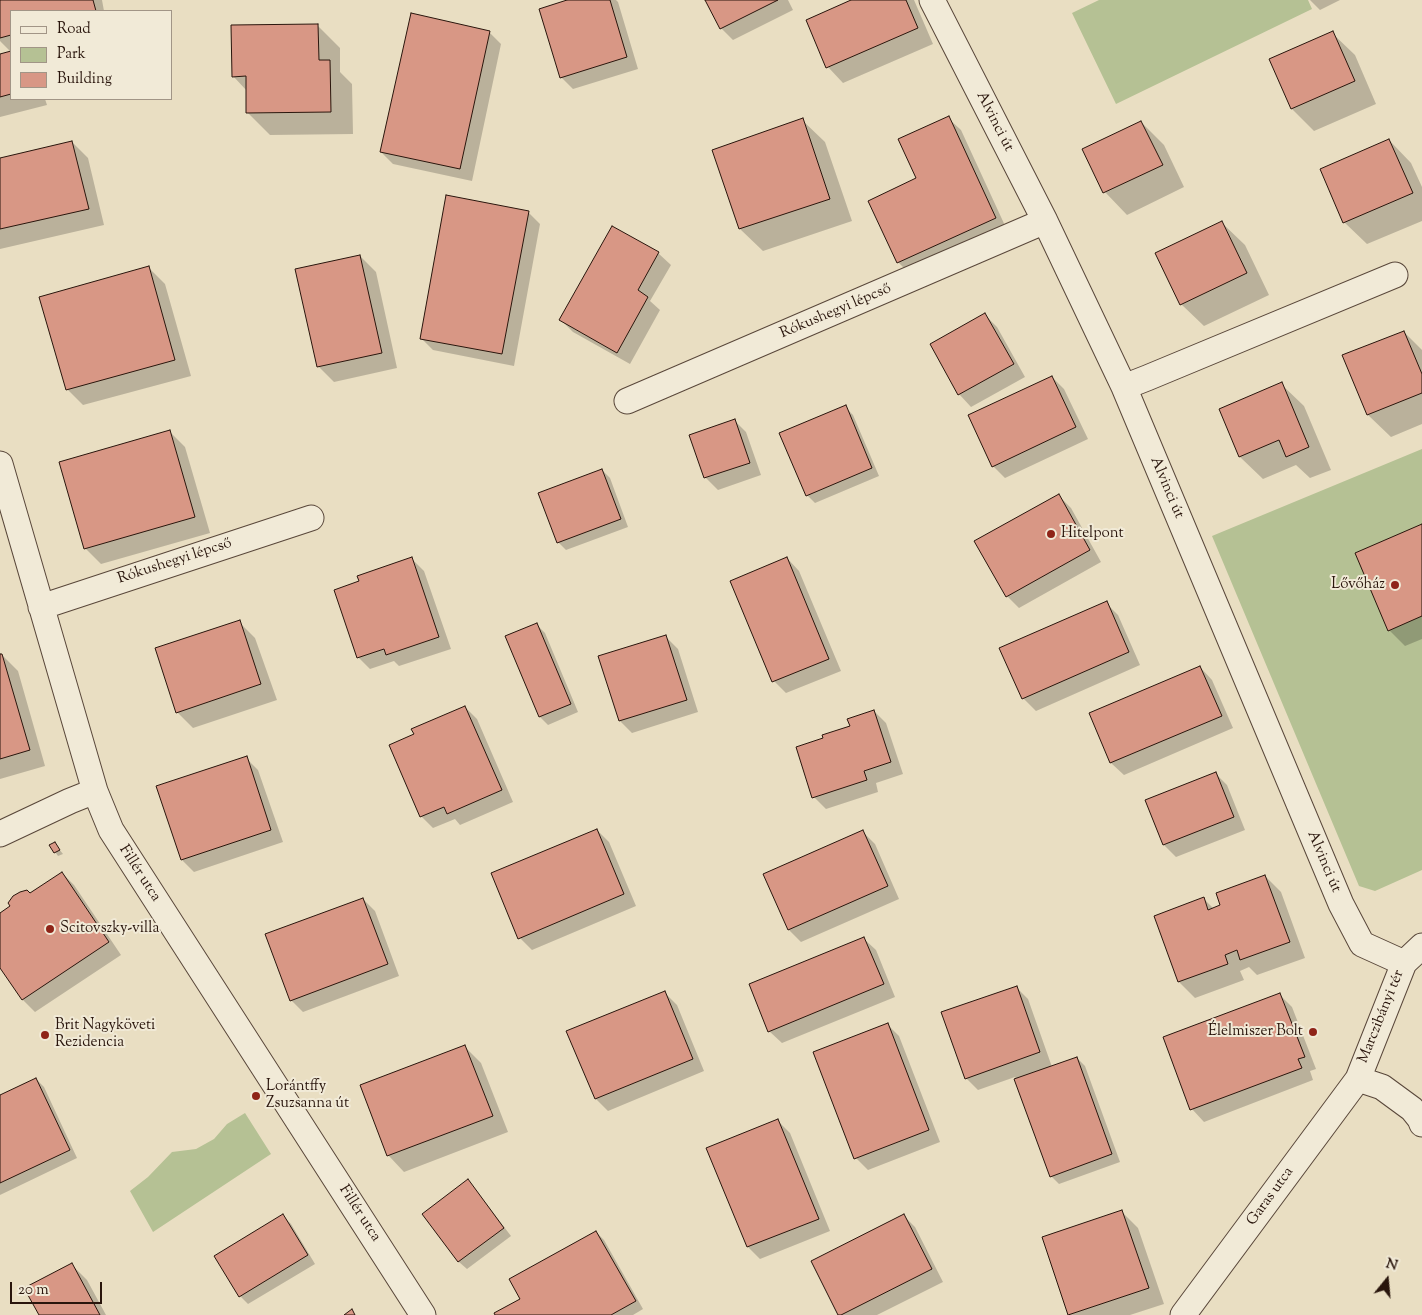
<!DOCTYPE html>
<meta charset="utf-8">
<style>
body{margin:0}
#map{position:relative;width:1422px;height:1315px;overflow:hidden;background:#e9dec2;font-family:"Sorts Mill Goudy",serif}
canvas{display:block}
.legend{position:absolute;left:10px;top:10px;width:162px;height:90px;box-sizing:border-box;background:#f1ead7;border:1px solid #a19586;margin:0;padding:6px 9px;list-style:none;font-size:15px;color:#29150c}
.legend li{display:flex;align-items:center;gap:10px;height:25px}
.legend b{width:25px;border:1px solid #a19586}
.north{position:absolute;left:1362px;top:1255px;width:50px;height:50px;-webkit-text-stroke:4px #f1ead7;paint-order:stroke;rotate:17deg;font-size:14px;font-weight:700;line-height:20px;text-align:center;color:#29150c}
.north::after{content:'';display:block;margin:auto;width:18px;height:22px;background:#29150c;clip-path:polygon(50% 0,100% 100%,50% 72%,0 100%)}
.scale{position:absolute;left:10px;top:1282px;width:92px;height:22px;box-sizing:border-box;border:2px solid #29150c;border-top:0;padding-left:6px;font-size:15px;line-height:18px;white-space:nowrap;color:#29150c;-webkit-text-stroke:4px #f1ead7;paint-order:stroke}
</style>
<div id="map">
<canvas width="1422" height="1315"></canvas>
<ul class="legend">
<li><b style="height:6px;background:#f1ead7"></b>Road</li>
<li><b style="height:14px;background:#b5c194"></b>Park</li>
<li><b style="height:14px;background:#d89785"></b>Building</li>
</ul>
<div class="north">N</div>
<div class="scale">20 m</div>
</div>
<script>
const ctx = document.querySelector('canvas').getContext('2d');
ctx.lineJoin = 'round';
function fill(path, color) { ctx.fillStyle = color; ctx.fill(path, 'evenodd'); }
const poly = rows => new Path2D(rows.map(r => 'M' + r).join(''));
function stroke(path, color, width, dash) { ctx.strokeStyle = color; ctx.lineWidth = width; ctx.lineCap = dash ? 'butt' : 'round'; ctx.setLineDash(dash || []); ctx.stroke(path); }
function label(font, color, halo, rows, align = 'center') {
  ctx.font = font + ' "Sorts Mill Goudy",serif'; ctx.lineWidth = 4; ctx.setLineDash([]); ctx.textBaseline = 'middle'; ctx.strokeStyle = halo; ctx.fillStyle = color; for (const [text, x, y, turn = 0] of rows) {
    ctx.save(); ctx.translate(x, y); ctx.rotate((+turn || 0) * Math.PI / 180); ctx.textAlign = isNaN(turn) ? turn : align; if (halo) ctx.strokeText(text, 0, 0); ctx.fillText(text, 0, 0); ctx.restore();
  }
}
const green = poly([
 [1099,0,1308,0,1312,9,1116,104,1072,13],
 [1422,449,1422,870,1375,891,1359,886,1212,536],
 [245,1113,271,1154,153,1232,130,1191,148,1177,172,1152,196,1149,214,1139,227,1124]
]);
const shadow = poly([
 [0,0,102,0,104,11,11,11,11,99,45,99,47,105,0,117,0,55,11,52,0,41],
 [571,0,616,0,618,2,638,69,573,89,561,77],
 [707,0,788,0,793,10,733,40,721,28],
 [854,0,914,0,933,44,843,83,828,67],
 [1310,0,1340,0,1320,10],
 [318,26,340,48,340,72,352,84,353,134,270,135,248,113,247,91,233,76],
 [489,32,501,44,472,181,393,164,381,152],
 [1332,33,1355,55,1376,104,1314,131,1292,109],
 [948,118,961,130,1007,230,910,274,898,262],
 [802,120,825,142,852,221,763,251,740,229,713,150],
 [1141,122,1164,145,1184,187,1127,215,1105,192,1084,150],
 [1389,140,1411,163,1422,187,1422,221,1367,244,1344,222],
 [72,142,88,158,104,225,0,249,0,159],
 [528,212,540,224,514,366,433,350,421,338],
 [1222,223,1245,245,1269,295,1204,326,1181,304],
 [658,253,671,265,650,301,660,310,630,364,573,332,561,320],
 [360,256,376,272,397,368,334,382,318,366],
 [149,268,165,284,191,376,83,405,67,389],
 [985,315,997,327,1025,377,971,407,959,394,932,345],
 [1404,332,1422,350,1422,424,1391,437,1368,415,1344,356],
 [1052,377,1064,389,1088,439,1005,478,993,466],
 [1281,384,1304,406,1331,470,1310,478,1296,465,1263,479,1240,457,1220,410],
 [845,407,853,415,879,476,815,503,807,495],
 [734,420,746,432,761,475,718,490,705,477],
 [169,431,185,447,210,533,101,564,85,548],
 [602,470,610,478,628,527,566,550,558,542],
 [1059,496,1071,508,1101,562,1019,608,1007,596],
 [1422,525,1422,639,1405,646,1389,630],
 [787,558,799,571,841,671,786,693,774,681],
 [412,559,424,571,451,649,399,666,394,661,370,669,358,657,361,582],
 [1106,603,1118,615,1140,665,1036,711,1023,698,1001,649],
 [239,622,255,638,277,700,193,728,177,712],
 [537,625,545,633,578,712,548,725,540,717,507,637],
 [666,637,678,649,698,712,632,733,620,721],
 [2,655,18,671,45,766,0,779,0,656],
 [1200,667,1212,680,1233,728,1124,775,1111,763,1091,714],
 [465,707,477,719,513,802,460,825,455,819,433,828,421,816,416,735],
 [874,711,886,723,903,774,876,783,878,792,826,809,814,797,825,739,851,727],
 [246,758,258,770,283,842,194,872,182,860,158,787],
 [1215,773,1227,785,1245,830,1176,857,1164,845],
 [597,830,609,842,636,906,532,950,520,938],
 [863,832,875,844,899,899,801,942,789,930,765,875],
 [55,844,63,854,58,856,51,846],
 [62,873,74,885,121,955,35,1012,23,1000,0,966,0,914],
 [1265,876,1281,892,1305,958,1257,975,1249,967,1240,971,1244,980,1195,998,1179,982,1155,916,1204,899,1214,909,1222,906],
 [363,899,375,911,399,976,303,1012,291,1000],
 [863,938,876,950,895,997,782,1043,769,1031],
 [1016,987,1028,999,1052,1067,1077,1058,1085,1066,1120,1162,1059,1184,1051,1176,1015,1077,978,1090,966,1078],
 [664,992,677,1005,704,1071,608,1111,596,1099],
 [1280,995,1292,1007,1316,1069,1310,1071,1313,1080,1204,1122,1192,1109],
 [887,1024,899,1036,940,1142,868,1170,856,1158],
 [465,1047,481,1063,508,1132,404,1172,389,1156,362,1086],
 [36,1079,44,1087,77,1158,0,1195,0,1096],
 [778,1121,790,1133,830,1231,760,1259,748,1247,708,1149],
 [467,1181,475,1189,511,1236,467,1269,459,1262,423,1214],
 [1122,1212,1138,1228,1164,1304,1130,1315,1070,1315,1069,1314],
 [903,1215,915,1227,943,1282,877,1315,840,1315],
 [283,1216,291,1224,315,1264,248,1304,240,1296],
 [596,1232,604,1240,643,1309,633,1315,497,1315,521,1299],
 [71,1264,87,1280,106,1315,41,1315]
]);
const building = poly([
 [0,0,93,0,96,11,11,11,11,35,0,38,0,0],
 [567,0,610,0,627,57,560,78,539,9,567,0],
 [705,0,778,0,720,29,705,0],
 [851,0,906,0,918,28,826,68,806,20,851,0],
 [411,13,490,31,460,169,380,152,411,13],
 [318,24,319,60,330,60,331,112,246,113,246,76,232,77,231,25,318,24],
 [1333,31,1355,81,1291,109,1269,59,1333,31],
 [11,51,11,94,0,97,0,54,11,51],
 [949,116,996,218,897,263,868,201,916,178,898,139,949,116],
 [803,118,830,199,739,229,712,150,803,118],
 [1141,121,1163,165,1103,193,1082,149,1141,121],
 [1389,139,1413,193,1343,223,1320,169,1389,139],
 [72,141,89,209,0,229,0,158,72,141],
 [446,195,529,211,502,354,420,339,446,195],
 [1222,221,1247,273,1180,305,1155,253,1222,221],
 [612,226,659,252,638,290,648,297,617,353,559,320,612,226],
 [360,255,382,353,317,367,295,269,360,255],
 [149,266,175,360,66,390,39,297,149,266],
 [985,313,1014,364,958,395,930,344,985,313],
 [1404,331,1422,374,1422,393,1367,415,1342,355,1404,331],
 [1052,376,1076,427,992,467,968,415,1052,376],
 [1282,382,1309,447,1286,457,1279,440,1239,457,1219,409,1282,382],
 [846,405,872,468,806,496,779,433,846,405],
 [735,419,750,463,704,478,689,435,735,419],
 [170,430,195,517,84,549,59,462,170,430],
 [602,469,621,519,557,543,538,493,602,469],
 [1059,494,1090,550,1006,597,974,541,1059,494],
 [1422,524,1422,616,1388,631,1355,553,1422,524],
 [412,557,439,637,386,655,384,649,357,658,334,590,359,581,357,576,412,557],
 [787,557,829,659,772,682,730,581,787,557],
 [1107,601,1129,652,1022,699,999,648,1107,601],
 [240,620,261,684,176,713,155,648,240,620],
 [537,623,571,704,539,717,505,636,537,623],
 [666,635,687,700,619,721,598,656,666,635],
 [0,654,2,654,30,750,0,759,0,654],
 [1200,666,1222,716,1110,763,1089,713,1200,666],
 [465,706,502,790,447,814,444,807,420,817,389,745,414,734,411,729,465,706],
 [874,710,891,762,864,771,867,780,812,798,796,747,823,738,822,735,850,726,847,719,874,710],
 [247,756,271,830,181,860,156,786,247,756],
 [1216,772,1234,817,1163,845,1145,800,1216,772],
 [597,829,624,894,518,939,491,873,597,829],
 [863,830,888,886,788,930,763,874,863,830],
 [55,842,60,850,54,853,49,845,55,842],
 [62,872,109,942,22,1000,0,968,0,913,10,906,8,903,13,896,20,892,27,890,30,893,62,872],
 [1265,875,1290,942,1240,960,1237,950,1225,955,1228,964,1178,982,1154,916,1204,897,1208,910,1220,905,1216,893,1265,875],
 [363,898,388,964,290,1001,265,934,363,898],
 [864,937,884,984,768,1032,749,984,864,937],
 [1017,986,1040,1052,965,1079,941,1012,1017,986],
 [665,991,693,1059,595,1099,566,1031,665,991],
 [1280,993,1305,1057,1298,1059,1302,1068,1190,1110,1163,1037,1280,993],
 [888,1023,929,1130,854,1159,813,1052,888,1023],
 [465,1045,493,1116,387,1156,360,1085,465,1045],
 [1077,1057,1112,1154,1050,1177,1014,1079,1077,1057],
 [36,1078,70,1150,0,1183,0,1095,36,1078],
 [778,1119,819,1219,747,1247,706,1148,778,1119],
 [468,1179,504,1228,458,1262,422,1214,468,1179],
 [1122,1210,1149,1288,1068,1315,1042,1237,1122,1210],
 [283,1214,308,1255,239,1297,214,1256,283,1214],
 [904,1214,932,1269,841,1315,838,1315,811,1261,904,1214],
 [596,1231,636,1301,611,1315,495,1315,494,1313,520,1299,509,1279,596,1231],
 [72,1263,100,1315,39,1315,24,1288,72,1263],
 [352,1309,355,1315,344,1315,352,1309]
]);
const minor = poly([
 [932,0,1045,221,1124,387,1341,904,1362,944,1404,963],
 [1124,387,1147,378,1395,275],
 [627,401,1045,221],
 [0,464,95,791,111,830,423,1315],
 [41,607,311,518],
 [0,834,70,801,95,791],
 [1358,1079,1382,1087,1412,1109,1420,1119,1422,1124],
 [1183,1315,1358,1079,1404,963,1422,946]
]);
const markers = [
 [1051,534,5,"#8f2418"],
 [1395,585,5,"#8f2418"],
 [50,929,5,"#8f2418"],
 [1313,1032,5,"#8f2418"],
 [45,1035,5,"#8f2418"],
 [256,1096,5,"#8f2418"]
];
const streetNames = [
 ["Alvinci út",994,122,63],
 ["Rókushegyi lépcső",836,312,-23],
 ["Alvinci út",1166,488,67],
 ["Rókushegyi lépcső",175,562,-18],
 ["Alvinci út",1323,862,67],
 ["Fillér utca",139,874,57],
 ["Marczibányi tér",1382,1017,-68],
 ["Garas utca",1271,1197,-54],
 ["Fillér utca",359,1214,57]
];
const poiNames = [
 ["Hitelpont",1061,534],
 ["Lővőház",1385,585,"right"],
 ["Scitovszky-villa",60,929],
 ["Brit Nagyköveti",55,1026],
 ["Rezidencia",55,1043],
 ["Élelmiszer Bolt",1303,1032,"right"],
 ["Lorántffy",266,1087],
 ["Zsuzsanna út",266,1104]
];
fill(green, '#b5c194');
fill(shadow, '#0003');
fill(building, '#d89785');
stroke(building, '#29150c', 1);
stroke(minor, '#59473a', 27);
stroke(minor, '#f1ead7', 25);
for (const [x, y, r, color] of markers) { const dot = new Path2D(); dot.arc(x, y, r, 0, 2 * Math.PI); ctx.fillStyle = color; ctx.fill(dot); stroke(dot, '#f1ead7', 2); }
label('15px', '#29150c', '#f1ead7', streetNames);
label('15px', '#29150c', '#f1ead7', poiNames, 'left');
</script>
